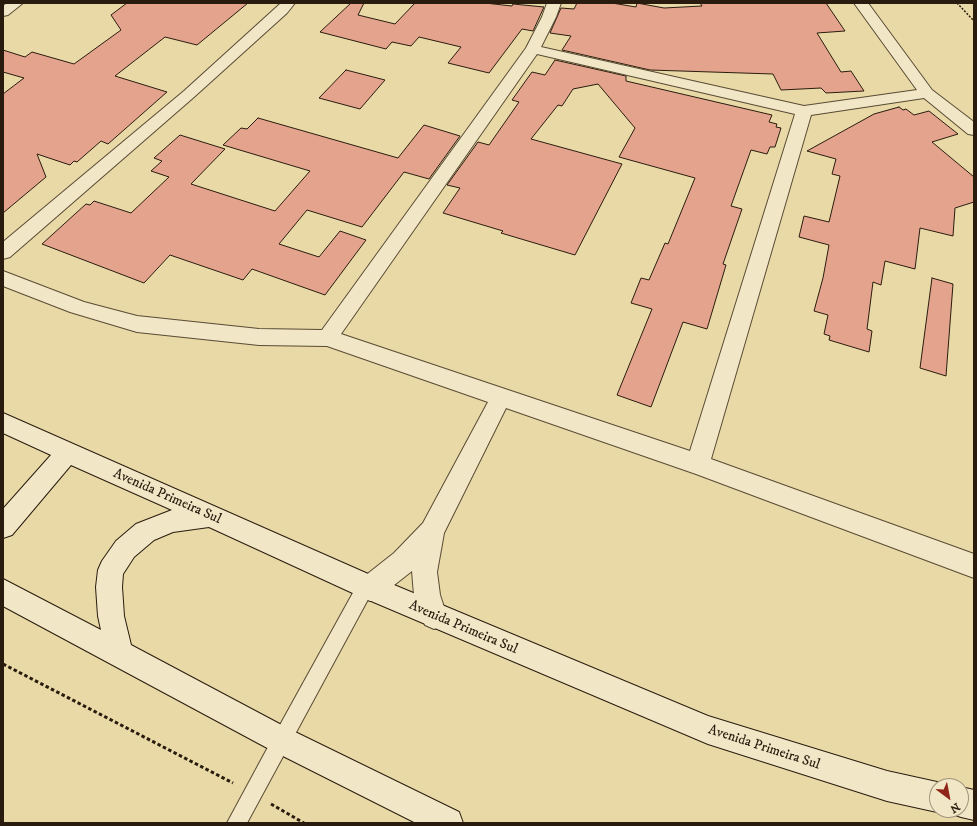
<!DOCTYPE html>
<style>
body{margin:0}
#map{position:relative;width:977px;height:826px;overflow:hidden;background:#e9d9a7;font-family:"IM FELL DW Pica",serif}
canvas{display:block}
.frame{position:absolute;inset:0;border:4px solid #291c0e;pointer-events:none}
.north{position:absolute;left:929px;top:778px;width:40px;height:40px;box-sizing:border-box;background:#f1e6c6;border:1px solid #a1957c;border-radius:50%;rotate:148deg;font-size:11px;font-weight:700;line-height:16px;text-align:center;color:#291c0e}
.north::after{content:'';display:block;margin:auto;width:14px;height:18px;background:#8f2418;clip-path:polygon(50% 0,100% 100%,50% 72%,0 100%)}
</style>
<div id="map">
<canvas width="977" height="826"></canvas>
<div class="frame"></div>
<div class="north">N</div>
</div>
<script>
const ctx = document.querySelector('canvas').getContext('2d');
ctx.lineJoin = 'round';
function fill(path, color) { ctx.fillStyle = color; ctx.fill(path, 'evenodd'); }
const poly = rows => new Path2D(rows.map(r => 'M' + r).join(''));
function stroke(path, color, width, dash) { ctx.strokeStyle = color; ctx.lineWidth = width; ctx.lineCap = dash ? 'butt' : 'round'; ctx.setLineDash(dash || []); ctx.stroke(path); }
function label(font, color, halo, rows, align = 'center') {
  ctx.font = font + ' "IM FELL DW Pica",serif'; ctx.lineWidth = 3; ctx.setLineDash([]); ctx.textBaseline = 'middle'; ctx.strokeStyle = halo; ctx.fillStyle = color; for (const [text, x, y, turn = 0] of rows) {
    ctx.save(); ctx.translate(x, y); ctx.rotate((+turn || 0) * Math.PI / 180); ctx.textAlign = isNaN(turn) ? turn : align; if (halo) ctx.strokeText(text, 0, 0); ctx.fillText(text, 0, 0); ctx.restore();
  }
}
const building = poly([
 [127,3,248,3,197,45,165,37,115,76,167,92,108,144,101,141,77,162,74,161,70,165,37,154,46,177,3,213,3,94,24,78,3,72,3,50,25,57,32,52,74,64,121,30,111,15,127,3],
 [351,3,364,3,358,15,395,24,415,3,485,3,512,6,513,4,544,7,533,31,522,29,489,73,448,63,461,47,419,37,411,46,392,42,386,49,320,32,351,3],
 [577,3,612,3,636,7,637,3,664,8,702,6,700,3,826,3,845,31,817,33,841,72,851,71,864,91,826,93,821,88,781,90,773,74,650,70,562,50,571,36,550,33,561,8,574,9,577,3],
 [555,60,626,76,626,81,772,115,769,122,777,124,776,127,781,128,775,147,770,147,767,154,751,150,731,206,742,209,723,264,726,265,707,329,683,322,651,407,617,395,652,309,631,303,641,278,649,280,665,243,668,244,695,178,619,157,635,128,598,84,573,89,562,106,558,105,531,139,622,164,575,255,501,233,503,231,443,213,460,188,447,185,478,142,489,145,519,102,512,100,532,72,545,75,555,60],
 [346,70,385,80,360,109,319,98,346,70],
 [899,107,903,110,906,109,914,115,929,111,958,134,932,142,974,177,974,202,955,208,953,236,920,228,915,269,885,261,881,285,873,282,867,329,872,331,869,352,829,340,830,336,824,334,828,315,814,311,823,278,829,245,799,237,804,216,829,222,840,176,832,174,836,159,807,151,874,114,899,107],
 [258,118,398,158,424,125,460,136,429,179,404,172,362,227,307,210,279,244,319,257,340,231,366,240,325,295,252,269,243,280,170,255,144,283,42,244,86,204,90,205,94,201,131,213,169,177,151,171,162,161,154,158,180,135,225,149,191,184,275,211,310,171,223,145,241,128,247,129,258,118],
 [932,278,953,284,946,376,920,368,932,278]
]);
const pathFar1 = poly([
 [957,3,974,21]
]);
const path = poly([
 [3,664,233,783],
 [271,804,304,823]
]);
const service = poly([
 [366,578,372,580,374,586,372,592,247,823,227,823,275,734,360,580,366,578]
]);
const minor = poly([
 [7,3,23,3,8,15,3,16,3,6,7,3],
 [281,3,295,3,287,13,194,97,10,257,3,259,3,242,184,91,281,3],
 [547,3,561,3,556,17,541,47,804,106,917,90,854,3,868,3,932,90,974,122,974,135,968,134,924,98,811,115,711,459,974,554,974,578,696,474,506,408,444,533,437,572,440,595,447,616,443,625,434,629,425,625,421,616,414,595,412,571,379,597,370,601,361,597,357,588,361,579,394,553,423,523,488,402,327,346,259,345,137,332,70,312,3,286,3,271,84,302,137,316,259,329,322,330,526,48,542,17,547,3],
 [537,54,795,114,690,451,341,334,537,54]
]);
const secondary = poly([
 [3,413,375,577,708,716,887,771,937,782,947,786,937,786,937,810,942,810,937,812,887,801,708,744,357,595,209,527,173,532,154,540,134,557,123,574,122,587,124,616,131,645,291,730,459,812,463,823,416,823,271,750,3,606,3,579,101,630,98,616,96,587,98,570,102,561,116,541,136,524,172,510,71,465,12,535,3,538,3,509,51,455,3,433,3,413],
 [961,787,974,790,974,820,961,817,950,813,949,810,961,810,961,787]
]);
const streetNames = [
 ["Avenida Primeira Sul",167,497,24],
 ["Avenida Primeira Sul",463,628,23],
 ["Avenida Primeira Sul",764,748,18]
];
fill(building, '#e4a38c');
stroke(building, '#291c0e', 1);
stroke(service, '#594b34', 2);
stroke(minor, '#594b34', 2);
stroke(secondary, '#291c0e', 2);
stroke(pathFar1, '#291c0e', 1.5, [2, 1.5]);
stroke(path, '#291c0e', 3, [3.5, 2.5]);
fill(service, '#f1e6c6');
fill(minor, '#f1e6c6');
fill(secondary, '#f1e6c6');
label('14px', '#291c0e', '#f1e6c6', streetNames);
</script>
